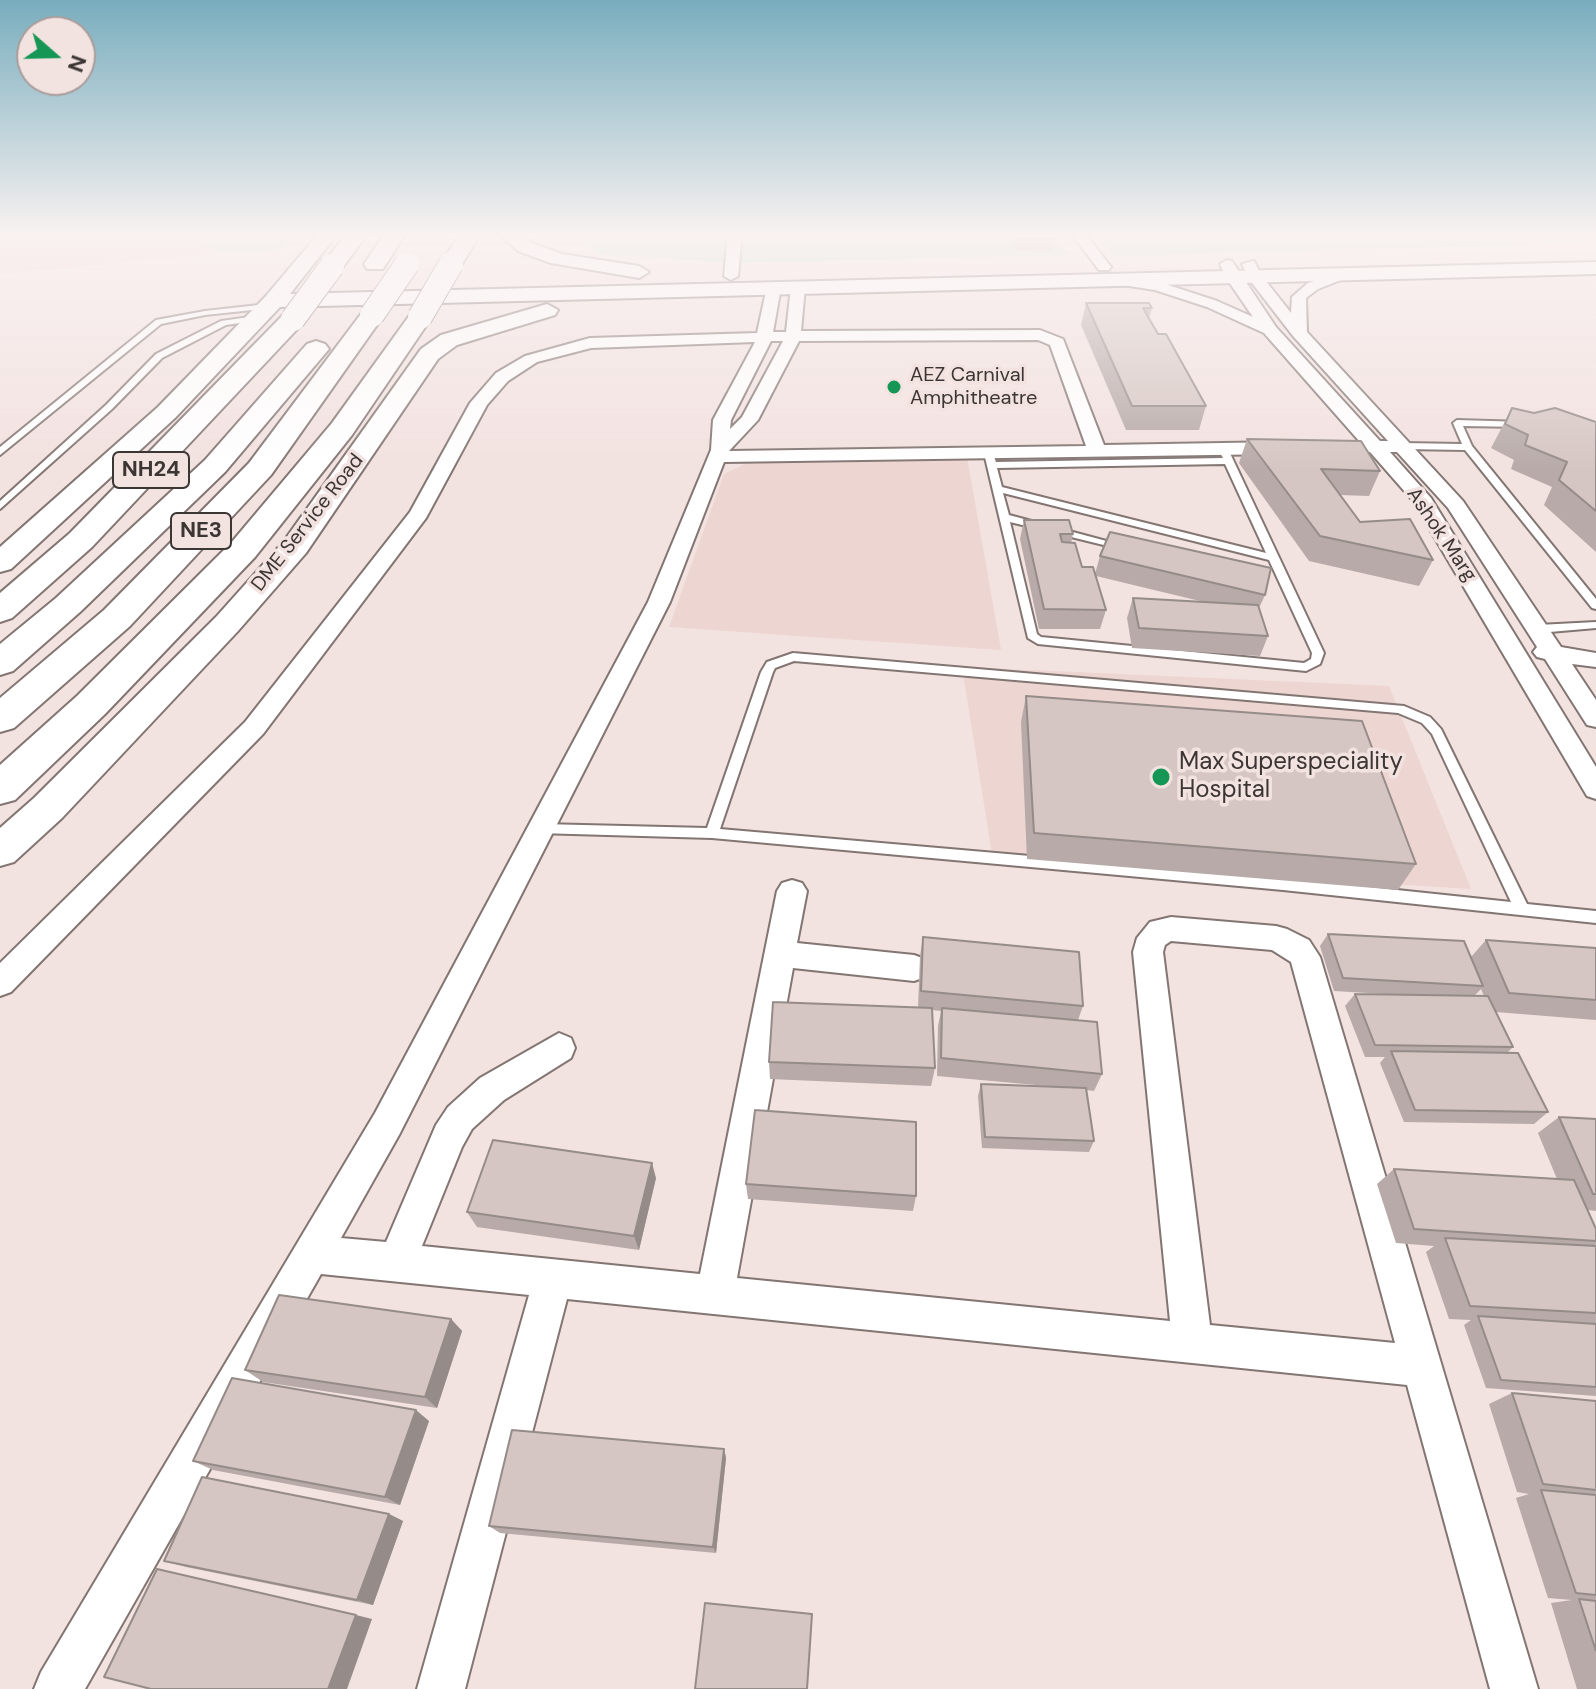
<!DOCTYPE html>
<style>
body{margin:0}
#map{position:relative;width:1596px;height:1689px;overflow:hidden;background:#f2e2e0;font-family:"DM Sans",sans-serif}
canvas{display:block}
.north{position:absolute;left:16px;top:16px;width:80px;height:80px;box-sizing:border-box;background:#f2e2e0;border:2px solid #a99d9b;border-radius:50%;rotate:110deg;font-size:22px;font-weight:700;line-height:32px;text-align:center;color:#3b3534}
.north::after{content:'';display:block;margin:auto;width:28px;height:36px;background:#159654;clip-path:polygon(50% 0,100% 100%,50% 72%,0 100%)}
</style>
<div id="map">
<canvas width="1596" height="1689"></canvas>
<div class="north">N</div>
</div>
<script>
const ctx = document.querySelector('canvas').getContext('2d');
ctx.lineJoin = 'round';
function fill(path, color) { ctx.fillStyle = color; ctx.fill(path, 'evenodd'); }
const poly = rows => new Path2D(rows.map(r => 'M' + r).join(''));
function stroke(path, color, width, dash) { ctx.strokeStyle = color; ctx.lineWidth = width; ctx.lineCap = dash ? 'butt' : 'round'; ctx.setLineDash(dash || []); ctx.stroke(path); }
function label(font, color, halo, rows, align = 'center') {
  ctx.font = font + ' "DM Sans",sans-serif'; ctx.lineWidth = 7; ctx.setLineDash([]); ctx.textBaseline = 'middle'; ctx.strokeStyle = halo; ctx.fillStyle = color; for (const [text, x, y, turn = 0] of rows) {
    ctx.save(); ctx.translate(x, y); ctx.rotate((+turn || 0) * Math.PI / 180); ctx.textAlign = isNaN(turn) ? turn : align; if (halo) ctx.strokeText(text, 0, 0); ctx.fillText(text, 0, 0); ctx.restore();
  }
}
const built = poly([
 [0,233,189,233,222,253,0,274],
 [967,457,1001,650,669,627,724,474,749,462],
 [962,667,1389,686,1471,889,993,860]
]);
const green = poly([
 [189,233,297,233,281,250,222,253],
 [745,233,1052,233,1068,255,737,263,600,254,577,237],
 [1097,233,1596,233,1596,243,1114,256]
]);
const service = poly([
 [268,304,272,306,271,308,205,315,161,324,0,455,0,447,156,320,205,311,268,304],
 [257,316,260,316,260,320,226,325,162,358,112,409,0,509,0,501,106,405,156,354,221,321,257,316],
 [1457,420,1525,422,1525,426,1522,427,1463,426,1472,446,1596,599,1596,609,1592,608,1465,450,1403,449,1398,446,1403,443,1462,444,1453,423,1457,420],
 [1220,447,1228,449,1324,653,1320,664,1306,671,1038,644,1028,638,984,453,986,451,992,451,996,462,1223,458,1218,449,1220,447],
 [1225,464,1266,553,1002,487,997,468,1225,464],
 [1003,493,1269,560,1312,653,1311,659,1304,663,1041,637,1037,634,1010,522,1124,550,1129,547,1009,515,1003,493],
 [1596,622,1596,628,1538,633,1532,629,1538,625,1596,622],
 [793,653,1404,706,1430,717,1441,729,1527,904,1596,911,1596,923,1283,890,712,838,537,833,535,829,542,824,707,828,761,672,767,662,793,653],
 [794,661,1398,713,1422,723,1432,734,1511,902,1283,878,720,829,773,672,775,668,794,661]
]);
const minor = poly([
 [728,233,742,233,738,276,731,280,724,276,728,233],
 [1071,233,1085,233,1111,267,1109,270,1099,270,1071,233],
 [1227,260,1232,261,1276,327,1380,441,1388,441,1293,336,1249,279,1242,264,1254,261,1261,275,1291,313,1292,297,1308,283,1349,270,1356,274,1318,289,1306,298,1307,332,1463,501,1561,647,1596,653,1596,667,1572,664,1596,700,1596,727,1587,725,1545,659,1537,657,1533,652,1537,647,1448,508,1397,452,1390,452,1431,498,1596,767,1596,799,1587,796,1413,501,1370,452,1321,452,1319,448,1321,444,1360,442,1264,333,1207,307,1155,290,1116,284,1109,280,1116,276,1162,283,1217,301,1253,317,1225,276,1220,264,1227,260],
 [774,283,781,287,773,332,786,332,791,287,798,283,805,287,801,331,1040,330,1063,339,1104,445,1282,442,1291,448,1282,454,724,462,670,602,399,1135,341,1238,386,1242,436,1125,448,1107,480,1078,559,1033,571,1038,575,1048,571,1058,504,1100,472,1129,462,1147,422,1246,700,1274,777,891,782,883,792,880,802,883,807,891,797,943,914,955,925,959,929,968,925,977,914,981,793,968,737,1278,1170,1321,1133,952,1137,938,1150,922,1171,917,1276,926,1287,929,1309,940,1320,957,1538,1689,1490,1689,1407,1385,567,1299,465,1689,417,1689,529,1295,321,1274,85,1689,34,1689,41,1672,375,1113,648,602,711,450,713,420,755,342,591,348,537,362,508,381,487,405,426,518,263,734,11,992,0,996,0,963,245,722,410,512,470,403,496,373,525,356,590,338,757,333,767,287,774,283],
 [1038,340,1050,345,1086,446,729,451,758,420,799,341,1038,340],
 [771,341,783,341,742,417,730,429,731,420,771,341],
 [1171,941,1272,950,1291,962,1395,1343,1210,1325,1163,952,1165,945,1171,941]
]);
const secondary = poly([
 [319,233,338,233,290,294,1596,262,1596,274,280,307,176,417,11,569,0,572,0,547,158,407,266,296,319,233],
 [498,233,519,233,532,243,562,254,639,266,649,272,639,278,551,263,518,251,498,233],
 [547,304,558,310,555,315,457,345,438,359,306,553,238,631,62,818,14,862,0,866,0,828,34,798,216,617,284,541,421,349,441,335,547,304]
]);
const trunk = poly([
 [347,233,368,233,340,271,324,271,321,266,347,233],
 [461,233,481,233,459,269,443,269,440,264,461,233],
 [420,310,428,312,432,317,352,435,255,557,105,714,15,800,0,804,0,765,77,696,231,543,332,423,412,312,420,310],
 [293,312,302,314,305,319,302,324,92,547,12,618,0,622,0,593,70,533,284,314,293,312]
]);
const motorway = poly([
 [385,233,406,233,383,269,367,269,364,264,385,233],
 [372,308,380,310,384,315,271,475,130,626,14,728,0,732,0,698,104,610,249,463,364,310,372,308],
 [316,341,325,344,329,349,225,472,80,612,13,671,0,675,0,644,56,598,205,460,307,344,316,341]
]);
const trunkBridge = poly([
 [420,317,451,264],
 [293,319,332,266]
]);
const motorwayBridge = poly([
 [372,315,407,264]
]);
const wall = poly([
 [1009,233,1051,233,1054,240,1052,251,1016,251],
 [1086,303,1152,308,1149,318,1158,334,1206,406,1199,430,1126,430,1081,325],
 [1512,408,1534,413,1596,422,1596,552,1544,505,1552,487,1511,469,1514,460,1491,448],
 [1247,439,1380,471,1369,496,1340,495,1360,522,1433,560,1419,586,1309,561,1239,463],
 [1024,520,1073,534,1071,543,1082,567,1095,574,1100,556,1265,595,1259,608,1268,636,1260,656,1132,648,1127,618,1133,598,1204,602,1096,576,1106,610,1100,629,1039,629,1020,539],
 [1026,696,1416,864,1398,890,1027,859,1021,722],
 [1328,934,1471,957,1486,940,1596,948,1596,1020,1496,1012,1513,1047,1507,1053,1548,1112,1534,1124,1404,1122,1380,1063,1385,1057,1365,1057,1345,1006,1355,994,1402,995,1334,991,1320,946],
 [1481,989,1484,996,1474,996],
 [923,937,1083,1006,1078,1020,1102,1074,1094,1091,1086,1090,1094,1141,1089,1152,982,1148,978,1096,981,1084,1047,1086,937,1076,938,1026,941,1011,932,1010,935,1068,931,1086,770,1079,769,1062,918,1008,920,956],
 [1559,1117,1596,1119,1596,1211,1588,1210,1596,1229,1596,1245,1594,1246,1596,1246,1596,1396,1486,1388,1464,1325,1471,1320,1449,1319,1426,1252,1434,1246,1396,1243,1377,1184,1394,1169,1557,1179,1538,1133],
 [656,1178,639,1250,477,1227,467,1212],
 [746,1184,916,1196,913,1211,748,1199],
 [451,1319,462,1331,437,1408,263,1382,245,1370],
 [1512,1393,1596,1401,1596,1689,1577,1689,1551,1603,1572,1600,1548,1598,1516,1498,1529,1494,1517,1492,1489,1404],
 [429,1421,400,1505,213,1470,193,1461],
 [724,1449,726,1458,716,1553,500,1533,489,1526],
 [389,1514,403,1521,373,1605,186,1567,164,1561]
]);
const shadedWall = poly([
 [652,1163,656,1178,639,1250,634,1236],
 [451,1319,462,1331,437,1408,425,1397],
 [416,1410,429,1421,400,1505,385,1497],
 [724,1449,726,1458,716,1553,713,1547],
 [389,1514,403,1521,373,1605,357,1600],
 [356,1615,372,1619,347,1689,328,1689]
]);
const building = poly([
 [1015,233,1051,233,1054,240,1018,240,1015,233],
 [1086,303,1149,303,1152,308,1143,308,1158,334,1166,334,1206,406,1132,406,1086,303],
 [1512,408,1534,413,1555,408,1596,422,1596,511,1559,480,1567,462,1525,445,1528,435,1505,424,1512,408],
 [1247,439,1361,441,1380,471,1321,469,1360,522,1410,519,1433,560,1320,536,1247,439],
 [1024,520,1069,520,1073,534,1060,534,1062,542,1075,543,1082,567,1093,567,1106,610,1044,609,1024,520],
 [1110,532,1271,568,1265,595,1100,556,1110,532],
 [1133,598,1258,605,1268,636,1139,628,1133,598],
 [1026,696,1362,721,1416,864,1034,833,1026,696],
 [1328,934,1464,941,1483,986,1343,978,1328,934],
 [923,937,1079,952,1083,1006,921,991,923,937],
 [1486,940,1596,948,1596,1000,1509,993,1486,940],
 [1355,994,1488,996,1513,1047,1375,1045,1355,994],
 [773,1002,932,1008,935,1068,769,1062,773,1002],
 [942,1008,1097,1022,1102,1074,941,1058,942,1008],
 [1391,1051,1518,1053,1548,1112,1415,1110,1391,1051],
 [981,1084,1086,1088,1094,1141,985,1137,981,1084],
 [755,1110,916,1122,916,1196,746,1184,755,1110],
 [1559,1117,1596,1119,1596,1194,1593,1194,1559,1117],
 [493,1140,652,1163,634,1236,467,1212,493,1140],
 [1394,1169,1574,1180,1596,1229,1596,1241,1414,1229,1394,1169],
 [1445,1238,1596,1246,1596,1313,1470,1306,1445,1238],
 [279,1295,451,1319,425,1397,245,1370,279,1295],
 [1478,1316,1596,1324,1596,1387,1501,1380,1478,1316],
 [232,1378,416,1410,385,1497,193,1461,232,1378],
 [1512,1393,1596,1401,1596,1490,1543,1484,1512,1393],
 [512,1430,724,1449,713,1547,489,1526,512,1430],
 [202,1477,389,1514,357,1600,164,1561,202,1477],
 [1541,1490,1596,1495,1596,1595,1576,1593,1541,1490],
 [157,1569,356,1615,328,1689,151,1689,104,1677,157,1569],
 [1579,1599,1596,1601,1596,1651,1579,1599],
 [705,1603,812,1614,807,1689,695,1689,705,1603]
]);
const markers = [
 [894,387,8,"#159654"],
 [1161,777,10,"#159654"]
];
const farPoinames = [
 ["AEZ Carnival",910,376],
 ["Amphitheatre",910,399]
];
const farStreetnames = [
 ["DME Service Road",308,523,-52],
 ["Ashok Marg",1441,535,56]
];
const shields = [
 [151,470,76],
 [201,531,60]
];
const shieldNames = [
 ["NH24",151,470],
 ["NE3",201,531]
];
const poiNames = [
 ["Max Superspeciality",1179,763],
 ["Hospital",1179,791]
];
fill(built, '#edd5d1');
fill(green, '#bbe1c6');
stroke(service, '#827572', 4);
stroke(minor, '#827572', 4);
stroke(secondary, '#827572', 4);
stroke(trunk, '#827572', 4);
stroke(motorway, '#827572', 4);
fill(service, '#fff');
fill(minor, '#fff');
fill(secondary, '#fff');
fill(trunk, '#fff');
fill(motorway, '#fff');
stroke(trunkBridge, '#827572', 26, []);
stroke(motorwayBridge, '#827572', 26, []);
stroke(trunkBridge, '#fff', 24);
stroke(motorwayBridge, '#fff', 24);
fill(wall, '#b7aaa8');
fill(shadedWall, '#958b88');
fill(building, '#d5c6c3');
stroke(building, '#958b88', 2);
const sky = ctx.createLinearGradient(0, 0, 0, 470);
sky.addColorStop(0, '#78adbe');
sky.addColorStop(0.5, '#f9f2f1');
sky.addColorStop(1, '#f9f2f100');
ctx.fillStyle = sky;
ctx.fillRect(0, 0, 1596, 470);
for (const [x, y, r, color] of markers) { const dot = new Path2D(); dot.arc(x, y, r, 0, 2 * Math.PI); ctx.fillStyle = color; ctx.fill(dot); stroke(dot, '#f2e2e0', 3); }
label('20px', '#3b3534', '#f2e2e0', farPoinames, 'left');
label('20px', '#3b3534', '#f2e2e0', farStreetnames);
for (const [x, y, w] of shields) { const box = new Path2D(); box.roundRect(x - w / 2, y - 18, w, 36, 6); ctx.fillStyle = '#f2e2e0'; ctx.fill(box); stroke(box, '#3b3534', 2); }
label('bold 22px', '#3b3534', null, shieldNames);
label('24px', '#3b3534', '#f2e2e0', poiNames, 'left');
</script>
